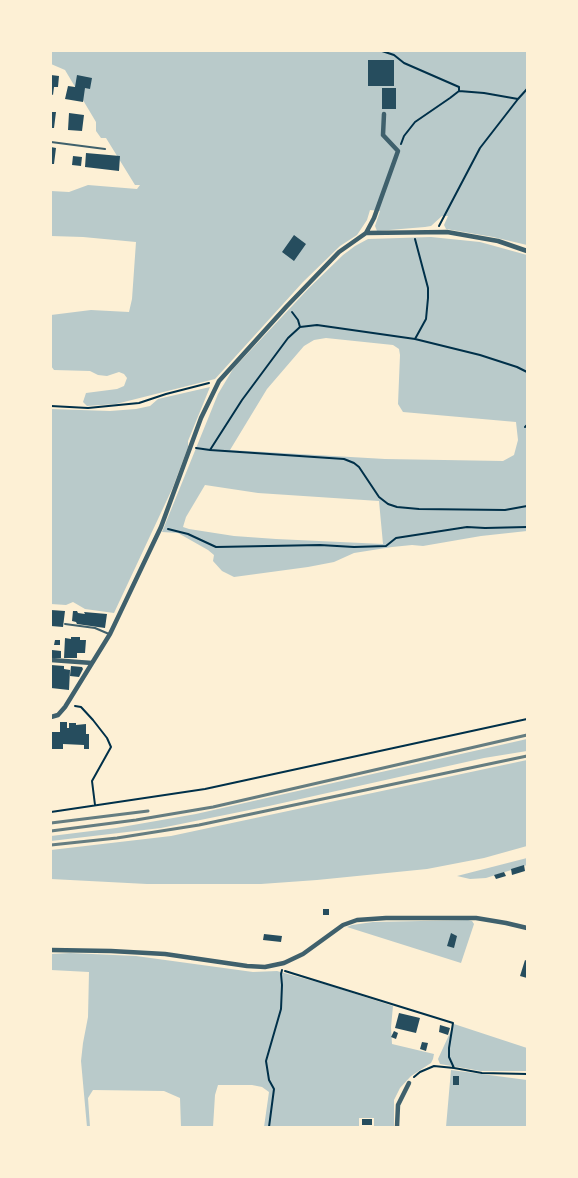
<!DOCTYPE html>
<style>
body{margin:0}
#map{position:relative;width:578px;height:1178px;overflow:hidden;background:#fdf0d5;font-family:"DM Sans",sans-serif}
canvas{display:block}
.frame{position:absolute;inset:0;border:52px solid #fdf0d5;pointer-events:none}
</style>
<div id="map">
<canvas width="578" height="1178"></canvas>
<div class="frame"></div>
</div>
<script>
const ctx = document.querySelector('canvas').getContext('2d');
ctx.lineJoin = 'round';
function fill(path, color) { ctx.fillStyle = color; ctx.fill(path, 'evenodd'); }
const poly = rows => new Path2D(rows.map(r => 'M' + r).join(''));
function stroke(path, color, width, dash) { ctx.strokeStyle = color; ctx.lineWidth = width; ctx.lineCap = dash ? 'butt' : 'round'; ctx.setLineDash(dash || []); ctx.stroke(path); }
const green = poly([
 [51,51,527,51,527,245,493,237,446,229,444,225,448,216,442,216,431,226,425,227,377,231,375,226,380,211,370,210,367,220,357,235,340,246,303,282,215,379,116,404,87,406,83,402,86,393,117,389,124,386,127,378,124,374,119,372,107,376,98,375,90,371,54,370,51,366,51,315,91,310,129,312,132,299,136,242,83,237,51,236,51,191,69,192,88,185,137,189,140,185,135,185,106,138,101,138,96,131,96,122,65,70,51,64],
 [431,237,480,242,527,255,527,531,481,536,423,546,412,545,392,547,354,553,334,562,308,567,234,577,222,571,213,561,214,555,208,550,178,533,162,532,218,394,233,369,309,288,343,255,355,246,368,239],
 [326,338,393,345,399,349,400,355,398,404,403,412,516,422,518,440,514,455,503,461,385,459,230,450,267,389,304,346,314,340],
 [205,485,258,493,379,501,383,544,276,539,234,536,189,529,183,527,186,517],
 [210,387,188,441,188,447,173,487,114,613,85,609,73,602,66,605,51,604,51,409,110,411,136,409,150,406,158,399],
 [527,739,527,751,484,758,269,806,161,828,51,841,51,836,116,828,196,814],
 [527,760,527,846,484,858,427,869,317,880,261,884,147,884,51,879,51,850,171,836],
 [527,858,527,865,486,878,470,879,457,876],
 [468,920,472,921,474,924,461,963,347,927,352,925,373,922],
 [70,953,136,956,253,972,277,971,328,985,393,1006,391,1027,392,1044,434,1054,433,1059,431,1063,411,1076,400,1088,394,1100,394,1126,374,1127,374,1118,359,1118,359,1127,264,1127,269,1092,262,1087,252,1085,218,1085,215,1095,213,1127,181,1127,180,1098,164,1091,93,1090,88,1098,90,1127,87,1127,81,1061,83,1043,88,1017,89,972,51,970,51,954],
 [454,1024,527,1048,527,1071,481,1071,440,1064,438,1059],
 [451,1070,527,1080,527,1127,446,1127]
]);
const building = poly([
 [368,60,394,60,394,86,368,86],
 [51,75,59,76,58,87,54,87,53,95,51,94],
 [77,75,92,78,90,89,85,88,83,102,65,99,68,86,75,87],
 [382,88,396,88,396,109,382,109],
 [51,112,56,112,54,128,51,128],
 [69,113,84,115,82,131,68,130],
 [51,147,56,148,54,164,51,164],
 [86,153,120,156,119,171,85,167],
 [73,156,82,157,81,166,72,165],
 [294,235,306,244,294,261,282,252],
 [51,610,65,611,63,627,51,626],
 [73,611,77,611,78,613,85,614,84,612,107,614,105,628,77,624,76,622,72,621],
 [71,637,80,637,80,640,86,640,85,653,77,653,77,658,64,658,65,638,71,639],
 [55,640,60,640,60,645,54,645],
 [52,650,61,651,61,658,52,658],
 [51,665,64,666,64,669,70,670,69,690,51,688],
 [71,666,82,667,83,669,79,677,70,676],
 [60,722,67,722,67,728,69,728,69,723,76,723,76,725,86,724,86,734,89,734,89,749,84,749,84,745,63,744,63,749,51,749,51,732,60,732],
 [524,865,525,871,512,875,511,869],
 [504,872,506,876,496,879,494,875],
 [323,909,329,909,329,915,323,915],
 [451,933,457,936,454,948,447,946],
 [264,934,282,936,281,942,263,940],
 [525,960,527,961,527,978,520,976],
 [399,1013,420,1018,416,1033,395,1028],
 [440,1025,450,1028,448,1035,439,1032],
 [394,1031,398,1033,396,1039,391,1037],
 [422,1042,428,1043,426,1051,420,1049],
 [453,1076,459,1076,459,1085,453,1085],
 [362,1119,372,1119,372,1125,362,1125]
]);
const path = poly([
 [382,51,394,55,404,63,459,87,459,91,450,98,415,122,404,136,401,144],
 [459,91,484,93,518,99,527,89],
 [439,226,480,148,518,99],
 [415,239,428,288,428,298,426,319,415,339],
 [292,312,298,320,300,327],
 [51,406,88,408,139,403,166,394,209,383],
 [525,427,527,425],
 [196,448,210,450,344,459,354,463,359,467,379,497,388,504,397,507,419,509,505,510,527,506],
 [210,450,242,400,288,338,300,327,317,325,415,339,480,355,517,367,527,372],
 [168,529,188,534,216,547,320,545,354,547,386,546,396,538,467,527,485,528,527,527],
 [75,706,81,707,93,720,107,738,111,747,92,781,95,805],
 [51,812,205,789,527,719],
 [285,971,453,1023,449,1048,449,1057,454,1068],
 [414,1077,420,1072,434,1066,454,1068,482,1073,527,1074],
 [269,1127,274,1089,269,1080,266,1061,281,1009,282,985,281,974,282,970]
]);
const service = poly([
 [51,142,105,149],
 [65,624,95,628,109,634]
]);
const minor = poly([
 [366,233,447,232,498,241,527,251],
 [51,660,92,663],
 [51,717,58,715,65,707,110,634,161,527,201,418,219,381,287,306,339,252,366,233,374,218,398,151,383,135,384,114],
 [51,950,111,951,165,954,247,966,265,967,284,963,303,954,343,925,357,920,386,918,476,918,506,923,527,928],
 [397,1127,398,1105,409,1083]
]);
const rail = poly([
 [51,823,148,811],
 [51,831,136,820,213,807,527,735],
 [51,845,117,838,199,825,527,756]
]);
fill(green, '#b9caca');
fill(building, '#264d5e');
stroke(path, '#003049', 2);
stroke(service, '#3f606c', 2);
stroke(minor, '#3f606c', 4.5);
stroke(rail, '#657d81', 3);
</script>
